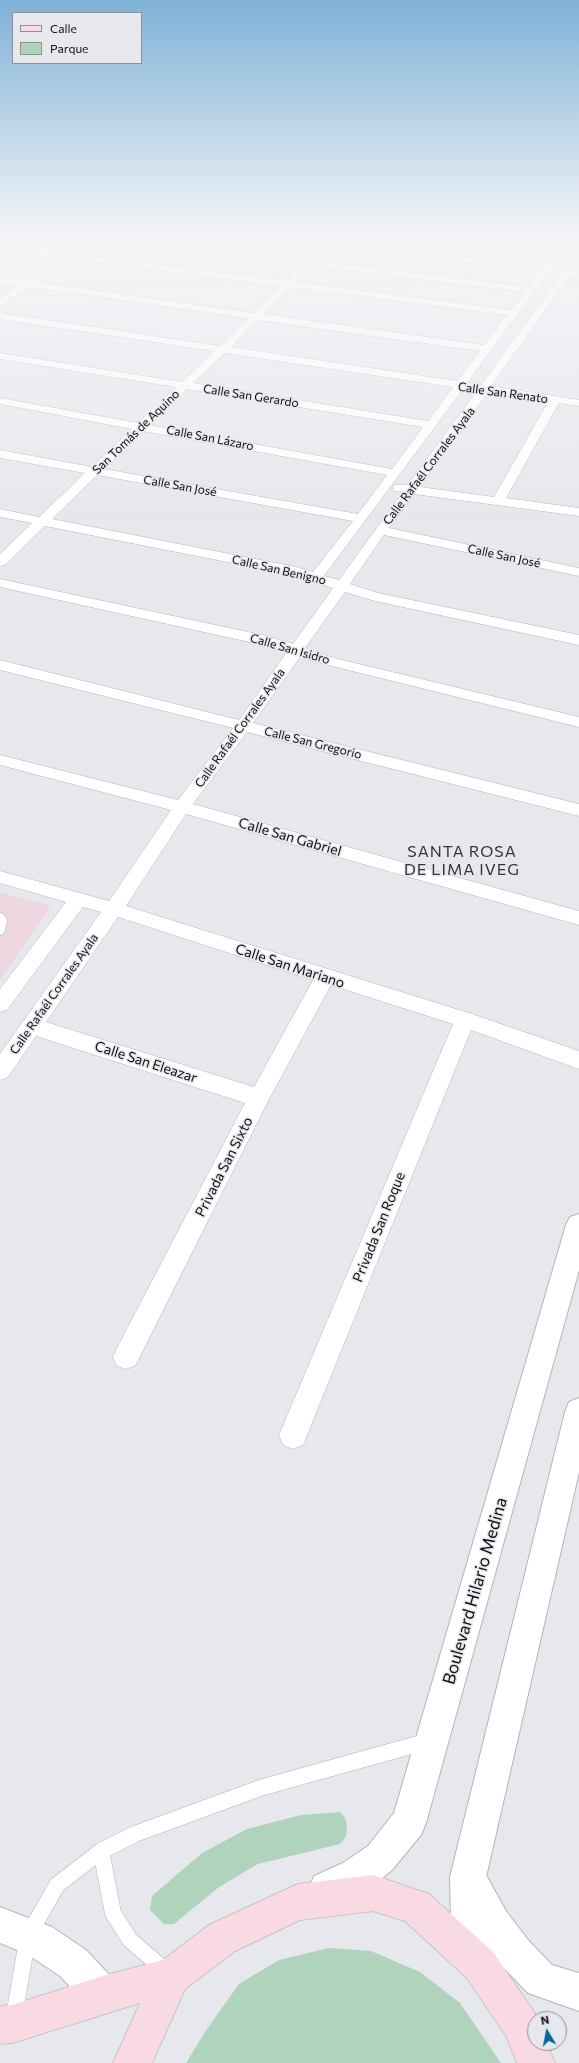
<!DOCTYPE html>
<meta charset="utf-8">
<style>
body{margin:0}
#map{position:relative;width:579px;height:2063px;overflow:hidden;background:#e7e8ed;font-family:Commissioner,sans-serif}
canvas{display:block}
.legend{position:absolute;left:12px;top:12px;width:130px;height:52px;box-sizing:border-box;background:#e7e8ed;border:1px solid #919195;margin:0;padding:5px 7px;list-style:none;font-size:12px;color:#0f0f11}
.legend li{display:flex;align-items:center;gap:8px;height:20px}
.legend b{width:20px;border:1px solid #919195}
.north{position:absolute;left:527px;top:2011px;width:40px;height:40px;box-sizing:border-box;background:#e7e8ed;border:1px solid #919195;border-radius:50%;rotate:350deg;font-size:11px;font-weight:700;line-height:16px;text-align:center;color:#0f0f11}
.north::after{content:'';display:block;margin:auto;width:14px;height:18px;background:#036796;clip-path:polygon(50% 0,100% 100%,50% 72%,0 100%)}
</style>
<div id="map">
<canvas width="579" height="2063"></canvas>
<ul class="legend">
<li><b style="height:5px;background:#fadae2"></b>Calle</li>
<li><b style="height:11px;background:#b0d3bb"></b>Parque</li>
</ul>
<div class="north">N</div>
</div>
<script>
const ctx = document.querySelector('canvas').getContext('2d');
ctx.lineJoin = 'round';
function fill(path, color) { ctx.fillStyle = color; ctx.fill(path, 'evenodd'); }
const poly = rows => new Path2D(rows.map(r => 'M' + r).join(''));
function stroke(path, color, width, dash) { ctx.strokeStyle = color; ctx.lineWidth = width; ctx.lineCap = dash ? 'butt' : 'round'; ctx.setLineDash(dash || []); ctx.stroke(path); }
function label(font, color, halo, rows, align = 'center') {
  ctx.font = font + ' Commissioner,sans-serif'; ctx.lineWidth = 3; ctx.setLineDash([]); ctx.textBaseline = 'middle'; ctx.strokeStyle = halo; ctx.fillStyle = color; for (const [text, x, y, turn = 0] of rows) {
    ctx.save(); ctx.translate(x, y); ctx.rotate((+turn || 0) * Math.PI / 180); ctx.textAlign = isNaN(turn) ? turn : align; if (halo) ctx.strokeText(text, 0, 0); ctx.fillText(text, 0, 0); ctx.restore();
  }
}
const education = poly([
 [0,892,51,906,0,980]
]);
const green = poly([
 [340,1812,345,1818,347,1827,346,1836,340,1844,258,1864,219,1887,174,1924,164,1924,150,1910,152,1896,202,1853,247,1829,301,1815],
 [329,1948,371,1951,420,1972,460,2003,501,2063,186,2063,207,2029,239,1984,279,1960]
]);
const serviceFar2 = poly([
 [545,271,579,275]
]);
const serviceFar1 = poly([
 [0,918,2,921,0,930]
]);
const service = poly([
 [101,1851,113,1913,130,1940,166,1971],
 [14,2016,28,1936,57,1885,101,1851,135,1834,260,1788,425,1742]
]);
const minor = poly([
 [61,233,88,233,248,253,269,233,278,233,258,254,307,260,334,233,343,233,316,261,528,287,558,246,475,236,471,233,500,233,562,241,567,233,576,233,569,243,579,246,579,250,577,251,566,248,467,383,481,385,560,276,566,276,568,278,491,386,579,400,579,406,559,403,506,498,579,508,579,516,414,494,389,528,579,568,579,576,384,535,350,584,378,593,579,635,579,645,375,601,345,592,305,648,334,658,579,717,579,727,324,664,300,657,253,723,579,804,579,816,247,732,193,804,579,911,579,925,186,814,126,906,472,1014,579,1051,579,1069,471,1030,303,1445,293,1449,283,1445,279,1435,453,1024,331,985,267,1103,135,1366,126,1369,117,1366,113,1357,117,1348,245,1103,36,1036,8,1077,0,1080,0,1054,101,912,83,907,7,1010,0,1012,0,989,66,902,0,883,0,871,109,901,171,810,0,765,0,755,178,800,233,728,0,670,0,660,239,720,287,652,263,645,0,587,0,579,267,636,293,644,333,588,293,575,45,526,5,565,0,566,0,554,32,523,0,517,0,509,39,517,85,473,0,458,0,450,92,467,132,429,0,404,0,398,138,423,176,387,0,359,0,353,182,382,214,351,0,319,0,313,220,346,248,318,29,287,0,306,0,298,18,285,0,283,0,277,25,281,58,257,0,250,0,244,65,253,73,248,78,251,75,254,286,281,302,265,65,236,61,233],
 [68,259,281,286,253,313,36,282,68,259],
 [311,266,524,292,511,310,295,282,311,266],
 [290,287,507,315,484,345,263,314,290,287],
 [258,320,480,351,457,381,231,347,258,320],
 [225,353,453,387,428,421,193,383,225,353],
 [187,389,423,427,392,469,149,425,187,389],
 [463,389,477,391,408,485,394,485,393,488,394,491,403,492,339,580,324,576,463,389],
 [487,393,548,402,494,497,420,487,487,393],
 [143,431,387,475,358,514,104,469,143,431],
 [97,475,353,521,313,572,296,567,52,519,97,475],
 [118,917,313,980,254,1087,46,1022,118,917],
 [399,233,408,233,395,249,484,259,489,262,484,265,391,254,384,262,378,262,378,258,399,233]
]);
const tertiary = poly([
 [473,1870,486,1875,506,1911,528,1940,552,1965,579,1973,579,2011,528,1993,502,1966,480,1937,455,1888,460,1875,473,1870],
 [0,1907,52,1927,86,1950,116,1982,122,1995,116,2008,103,2014,90,2008,60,1976,27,1954,0,1943,0,1907]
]);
const secondary = poly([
 [579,1214,579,1270,426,1823,421,1835,392,1870,369,1889,327,1907,314,1902,309,1889,314,1876,343,1863,368,1846,394,1813,566,1225,570,1217,579,1214],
 [579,1398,579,1472,486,1877,487,1919,506,1964,501,1977,488,1982,475,1977,451,1920,450,1877,565,1412,569,1402,579,1398]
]);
const primary = poly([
 [373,1875,429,1894,493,1952,534,2012,537,2019,535,2019,535,2043,547,2043,555,2063,517,2063,507,2037,467,1978,405,1921,373,1911,300,1920,235,1951,185,1989,152,2063,113,2063,140,2003,12,2043,0,2044,0,2006,12,2005,103,1976,163,1960,209,1925,298,1884,373,1875]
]);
const farStreetnames = [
 ["Calle San Renato",503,393,8],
 ["Calle San Gerardo",251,396,9],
 ["San Tomás de Aquino",136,432,-44],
 ["Calle San Lázaro",210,438,11],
 ["Calle Rafaél Corrales Ayala",429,466,-53],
 ["Calle San José",180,486,10],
 ["Calle San José",504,556,12],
 ["Calle San Benigno",279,570,13],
 ["Calle San Isidro",290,649,16],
 ["Calle Rafaél Corrales Ayala",240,728,-54],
 ["Calle San Gregorio",313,743,14],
 ["Calle Rafaél Corrales Ayala",54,994,-55]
];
const streetNames = [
 ["Calle San Gabriel",290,837,16],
 ["Calle San Mariano",290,966,18],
 ["Calle San Eleazar",146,1062,18],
 ["Privada San Sixto",224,1167,-63],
 ["Privada San Roque",379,1227,-68]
];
const quarterNames = [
 ["SANTA ROSA",462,852],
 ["DE LIMA IVEG",462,870]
];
const nearStreetnames = [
 ["Boulevard Hilario Medina",475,1591,-74]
];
fill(education, '#efd7e1');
fill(green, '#b0d3bb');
stroke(serviceFar2, '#b4b4b9', 5.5);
stroke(serviceFar1, '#b4b4b9', 11);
stroke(service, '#b4b4b9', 17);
stroke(minor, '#b4b4b9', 1);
stroke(tertiary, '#b4b4b9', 2);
stroke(secondary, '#b4b4b9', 2);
stroke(primary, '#c5c5c6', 2);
stroke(serviceFar2, '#fff', 5);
stroke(serviceFar1, '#fff', 10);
stroke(service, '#fff', 16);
fill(minor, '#fff');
fill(tertiary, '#fff');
fill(secondary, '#fff');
fill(primary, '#fadae2');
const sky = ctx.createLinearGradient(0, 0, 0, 522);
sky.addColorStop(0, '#7fb1d7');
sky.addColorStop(0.45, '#f4f5f7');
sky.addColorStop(1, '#f4f5f700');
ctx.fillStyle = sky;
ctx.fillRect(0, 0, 579, 522);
label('12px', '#0f0f11', '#e7e8ed', farStreetnames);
label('14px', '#0f0f11', '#e7e8ed', streetNames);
ctx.letterSpacing = '1px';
label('16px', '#343539', '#e7e8ed', quarterNames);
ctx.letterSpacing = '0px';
label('17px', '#0f0f11', '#e7e8ed', nearStreetnames);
</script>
